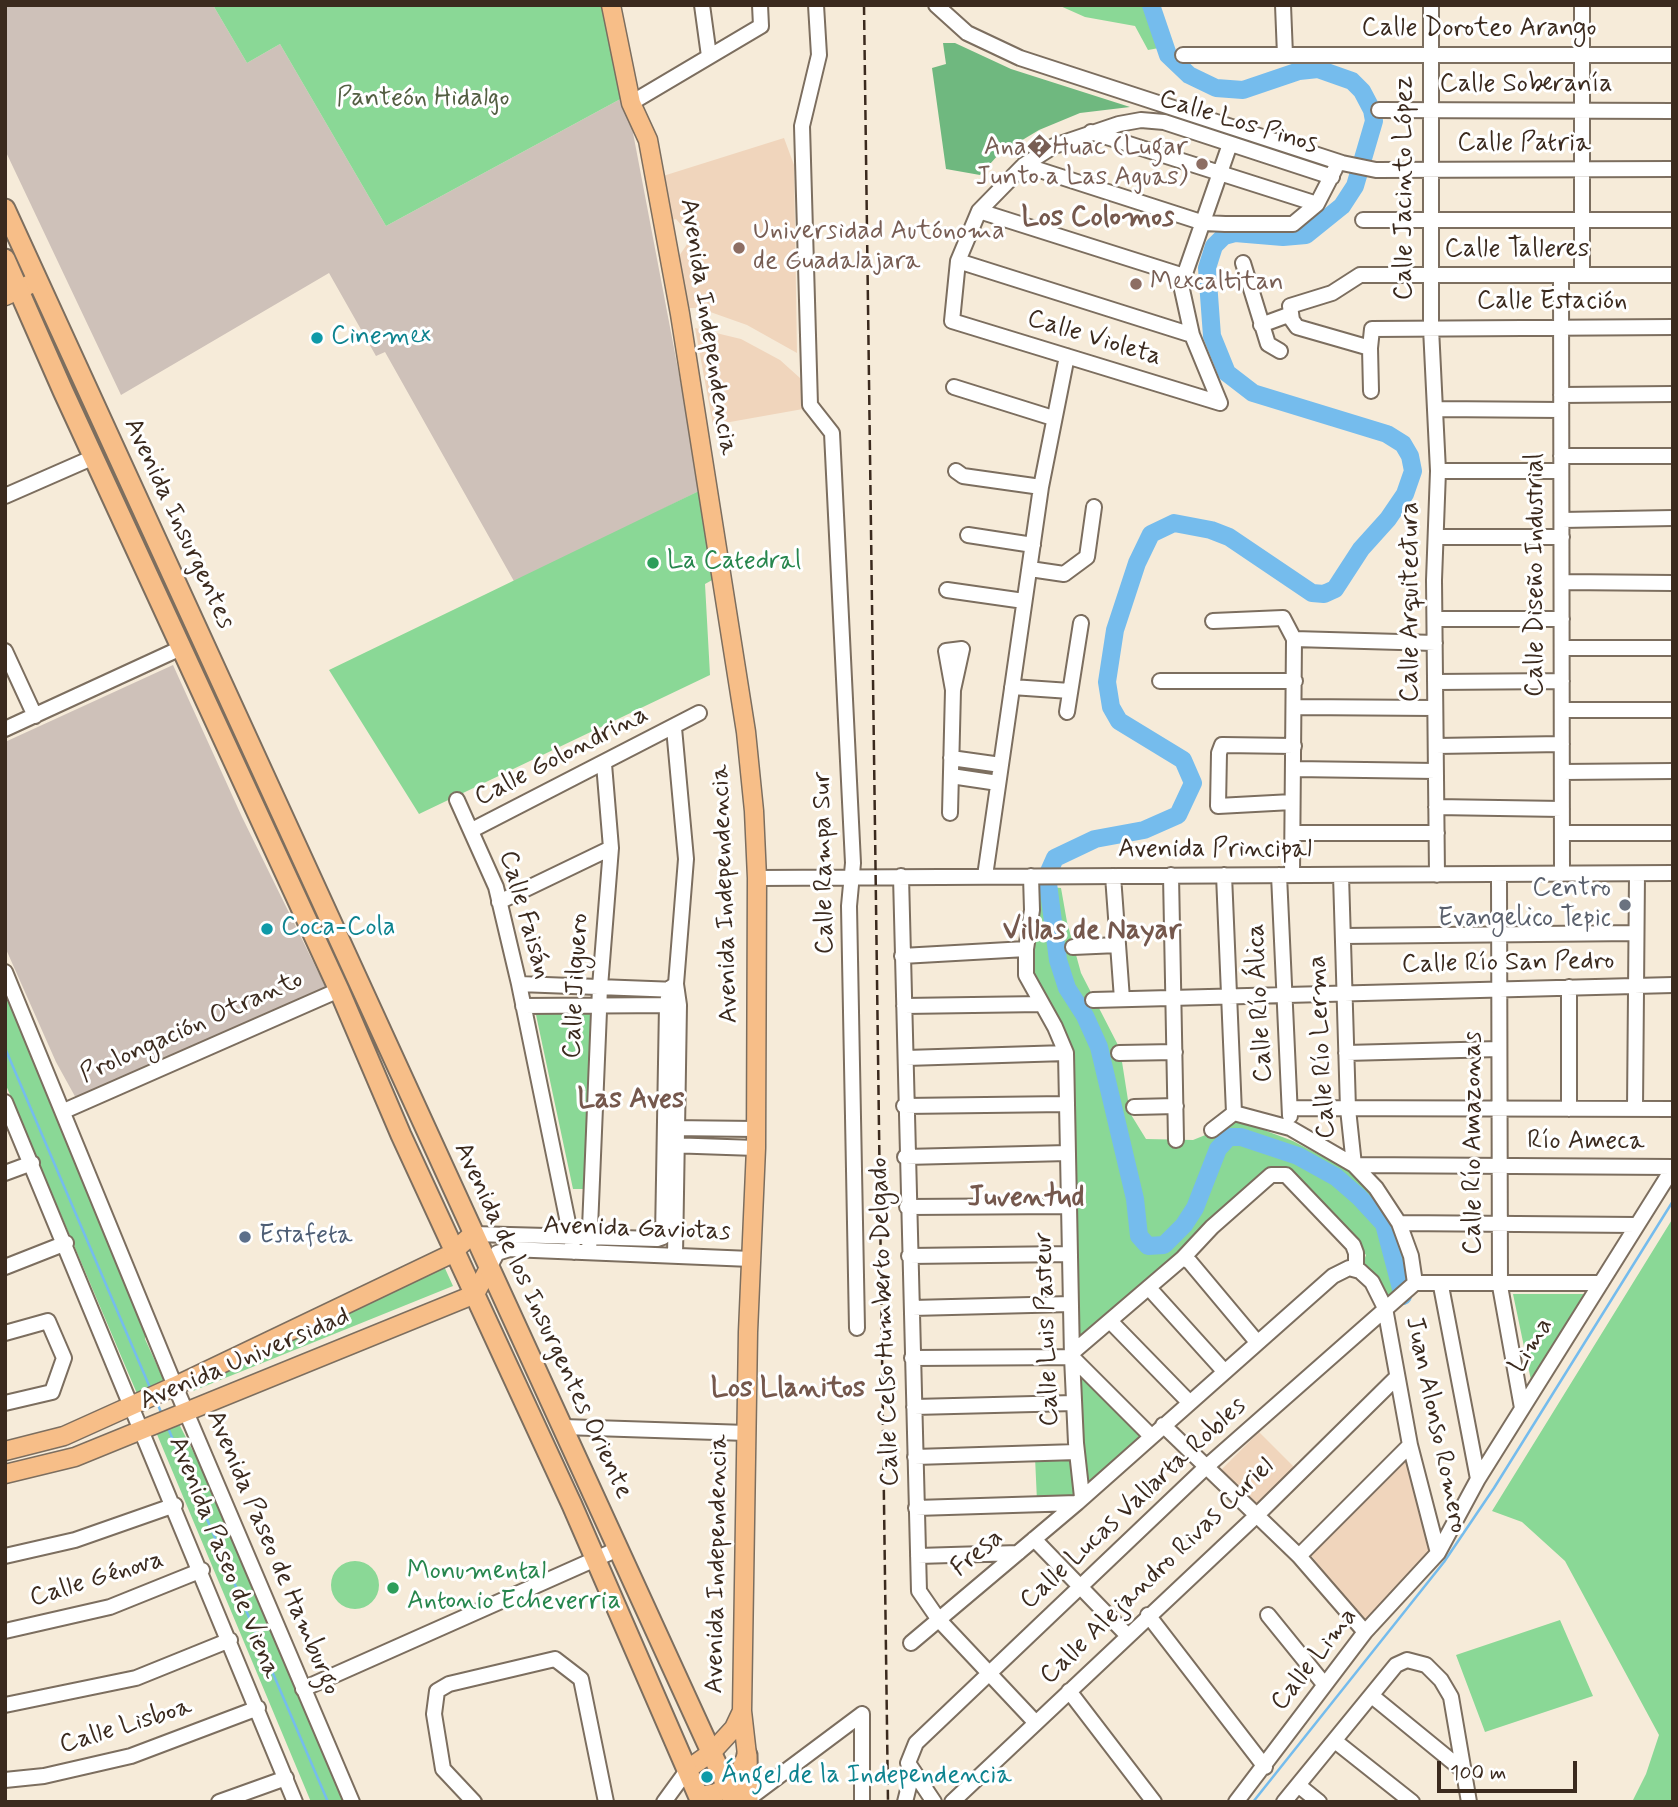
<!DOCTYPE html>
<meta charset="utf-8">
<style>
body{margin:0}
#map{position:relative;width:1678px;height:1807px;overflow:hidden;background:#f6ebd9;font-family:Mynerve,sans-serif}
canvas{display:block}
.frame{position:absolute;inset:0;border:7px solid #3b2a1e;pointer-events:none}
.scale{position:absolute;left:1437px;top:1761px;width:140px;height:32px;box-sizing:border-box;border:4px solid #3b2a1e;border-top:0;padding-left:9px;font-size:21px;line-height:24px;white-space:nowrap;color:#3b2a1e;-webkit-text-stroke:5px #fff;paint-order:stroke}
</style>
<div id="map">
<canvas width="1678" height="1807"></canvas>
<div class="frame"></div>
<div class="scale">100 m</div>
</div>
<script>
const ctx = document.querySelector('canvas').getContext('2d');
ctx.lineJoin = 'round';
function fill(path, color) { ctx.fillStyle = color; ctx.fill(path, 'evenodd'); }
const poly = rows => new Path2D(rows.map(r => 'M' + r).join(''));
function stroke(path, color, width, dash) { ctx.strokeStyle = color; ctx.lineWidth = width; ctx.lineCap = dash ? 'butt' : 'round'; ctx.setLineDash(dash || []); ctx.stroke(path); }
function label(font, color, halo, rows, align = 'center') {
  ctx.font = font + ' Mynerve,sans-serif'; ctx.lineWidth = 6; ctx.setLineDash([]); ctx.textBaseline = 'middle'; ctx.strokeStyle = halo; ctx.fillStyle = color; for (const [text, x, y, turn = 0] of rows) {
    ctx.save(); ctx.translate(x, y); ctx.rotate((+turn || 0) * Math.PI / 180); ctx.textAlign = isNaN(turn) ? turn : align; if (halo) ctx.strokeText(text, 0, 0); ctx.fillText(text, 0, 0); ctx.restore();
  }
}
const built = poly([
 [784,138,794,165,797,353,747,325,699,308,688,308,677,259,692,237,676,219,672,220,663,176],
 [695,328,741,339,780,360,800,378,803,409,713,425],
 [1259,1432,1294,1467,1256,1508,1219,1472],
 [1410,1457,1430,1555,1365,1625,1311,1555]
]);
const industrial = poly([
 [5,5,213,5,247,63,280,44,386,226,626,96,701,490,515,583,385,352,376,356,329,273,121,395,5,150],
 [173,665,242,817,326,988,77,1100,56,1062,5,947,5,742]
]);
const green = poly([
 [213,5,607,5,626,96,386,226,280,44,247,63],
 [1058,5,1156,5,1170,46,1148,50,1135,26,1085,17],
 [701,490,714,579,705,584,710,675,419,814,329,670],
 [1038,886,1061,888,1067,922,1081,973,1120,1049,1130,1113,1146,1139,1193,1140,1240,1121,1293,1141,1350,1171,1372,1195,1396,1232,1414,1282,1390,1300,1363,1263,1366,1255,1290,1170,1277,1166,1081,1336,1077,1333,1073,1053,1034,979,1031,957,1035,892],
 [5,985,146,1322,145,1339,166,1385,138,1396,5,1083],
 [535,1010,594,1011,586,1189,573,1189],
 [1673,1218,1673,1802,1632,1802,1646,1774,1659,1735,1565,1561,1522,1522,1492,1511],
 [443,1264,453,1286,193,1391,190,1389],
 [1513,1294,1588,1294,1532,1385],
 [1081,1369,1144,1434,1086,1485,1082,1398],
 [179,1424,214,1492,346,1802,311,1802,156,1432],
 [1035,1457,1071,1458,1075,1500,1037,1501],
 '331 1585a24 24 0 1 1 48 0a24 24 0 1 1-48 0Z',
 [1560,1620,1593,1696,1485,1732,1456,1655]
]);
const forest = poly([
 [943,43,955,43,1011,69,1130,107,1080,113,1039,130,999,154,980,175,946,169,932,68,946,64]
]);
const stream = poly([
 [5,1048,151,1390],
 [157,1402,162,1415],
 [168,1428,328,1802],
 [1253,1802,1444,1562,1494,1488,1673,1201]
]);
const river = poly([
 [1151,5,1168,55,1189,75,1216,88,1243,90,1299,71,1318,69,1352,81,1362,91,1372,110,1374,121,1355,186,1342,206,1306,235,1283,237,1235,233,1224,236,1214,246,1207,268,1212,336,1227,373,1253,393,1387,434,1403,444,1410,456,1413,471,1405,494,1388,519,1361,549,1335,589,1324,594,1312,593,1229,537,1211,530,1174,523,1151,534,1137,563,1115,630,1107,682,1111,707,1119,721,1183,760,1193,783,1178,815,1144,830,1095,839,1055,858,1047,876,1058,960,1067,988,1085,1016,1099,1047,1135,1199,1139,1236,1148,1246,1164,1245,1184,1225,1195,1208,1218,1149,1229,1137,1241,1137,1298,1156,1336,1177,1359,1197,1384,1224,1403,1296]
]);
const minor = poly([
 [702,5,709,56],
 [816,5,819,55,802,126,810,405,832,433,853,863,849,906,857,1328],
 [936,5,967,33,1020,58,1342,163,1376,170,1673,169],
 [1283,5,1285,55],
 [1431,5,1431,328,1438,471,1434,580,1437,875],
 [1183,55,1673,55],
 [631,103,761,26,760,5],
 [1379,110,1673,111],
 [1091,132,1317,204],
 [1024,165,1204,223,1225,224,1293,224,1317,204,1335,169],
 [979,211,1184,276],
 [1363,220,1673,220],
 [958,261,1192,335],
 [1243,263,1268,344,1280,351],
 [1561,275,1562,874],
 [1582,275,1582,5],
 [1673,275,1360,275,1332,293,1290,306,1292,320,1297,327,1370,348,1372,329,1673,327],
 [1261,325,1291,314],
 [1370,348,1371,391],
 [954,387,1053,418],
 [1561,395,1673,394],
 [1220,403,952,321,958,261,979,211,1024,165,1054,146,1119,124,1141,120,1164,122,1332,177],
 [1220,403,1192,335,1181,285,1230,144],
 [1435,409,1561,410],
 [1561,456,1673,456],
 [956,471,963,476,1041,487],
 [1438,471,1561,471],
 [5,496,94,457],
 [1562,520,1673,518],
 [968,535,1033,545],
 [1436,537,1562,537],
 [1030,569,1064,574,1087,557,1094,507],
 [1562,582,1673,583],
 [947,590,1024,601],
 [1435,619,1562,619],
 [1213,621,1283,618,1294,639],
 [1562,648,1673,648],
 [5,651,35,716],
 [1160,681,1295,681],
 [1435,682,1562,681],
 [1012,687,1070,691],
 [1296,707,1435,708],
 [1562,710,1673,710],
 [1067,712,1081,623],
 [674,728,686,859,676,984,679,1005,675,1256],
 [5,729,181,648],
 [1436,746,1562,744],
 [951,758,1001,765],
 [1294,769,1436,771],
 [1562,772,1673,771],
 [951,776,998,783],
 [457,800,496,887,519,984,574,1252],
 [1292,802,1218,806,1219,753,1222,745,1294,746],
 [1436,807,1562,809],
 [950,813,953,690,962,649,946,651,953,690],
 [472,830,699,713],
 [1293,833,1437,833],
 [1563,833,1670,833],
 [1171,875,1176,1140],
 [1224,875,1234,1113],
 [1279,875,1290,1116],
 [1292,875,1294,639,1435,643],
 [1341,875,1348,1109,1354,1165,1376,1188,1399,1223,1411,1256,1415,1283],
 [1499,875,1500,1286,1522,1408],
 [901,876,919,1591,939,1620,1035,1722],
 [985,876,1041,487,1067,356],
 [1031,876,1032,910,1026,949,1026,975,1055,1027,1066,1053,1072,1357,1076,1443,1082,1497],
 [1113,876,1122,999],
 [757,878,1673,873],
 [499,902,611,848],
 [1343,936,1636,933],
 [1073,947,1118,945],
 [902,956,1026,949],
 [5,972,175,1386,352,1802],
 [519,984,677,990],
 [1093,1000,1673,985],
 [523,1006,675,1005],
 [904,1006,1042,1004],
 [1119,1053,1175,1052],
 [1346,1053,1499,1049],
 [906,1058,1066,1053],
 [5,1102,295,1802],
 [904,1106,1067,1104],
 [1134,1107,1176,1106],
 [1290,1108,1673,1109],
 [1569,1109,1569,987],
 [1635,1109,1637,874],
 [64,1111,339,990],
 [670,1128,756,1129],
 [1212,1130,1234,1113,1290,1128,1354,1165,1673,1167],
 [668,1145,756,1148],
 [905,1157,1068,1153],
 [5,1173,32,1163],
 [907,1207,1069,1206],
 [1399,1223,1636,1225],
 [473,1234,657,1239,663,1237,667,1005,669,989,676,984],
 [589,1252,600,987,611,848,604,764],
 [909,1256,1070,1254],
 [1183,1258,1190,1262,1257,1342],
 [5,1267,66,1243],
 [489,1268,497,1253,510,1249,751,1259],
 [1415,1283,1601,1283],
 [1441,1286,1478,1479],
 [1149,1288,1224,1371],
 [912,1308,1071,1304],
 [1111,1322,1189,1402],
 [5,1333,48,1321,64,1358,52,1392,5,1403],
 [1072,1353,1183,1258,1212,1227,1271,1175,1286,1175,1353,1245,1356,1253,1356,1270],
 [912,1358,1072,1357,1151,1436],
 [914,1407,1074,1403],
 [1163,1425,1299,1556,1365,1632],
 [563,1427,747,1433],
 [915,1457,1077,1452],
 [916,1508,1077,1503],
 [1034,1539,1127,1635],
 [5,1556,75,1540,175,1505],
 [918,1556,1018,1553],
 [1299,1556,1410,1445],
 [1148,1615,1265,1767],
 [1268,1615,1324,1684],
 [5,1631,110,1607,202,1570],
 [911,1643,1077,1503,1333,1276,1349,1268,1360,1271,1372,1282,1385,1308,1410,1445,1438,1553],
 [303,1689,618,1549],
 [1069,1691,1154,1802],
 [1372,1696,1465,1772],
 [5,1705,136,1678,230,1640],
 [862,1714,862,1802],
 [1335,1741,1412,1802],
 [5,1780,44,1776,131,1756,258,1708],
 [1298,1785,1319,1802],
 [747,1800,862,1714],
 [219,1802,286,1778],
 [474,1802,443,1769,434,1714,437,1691,449,1684,555,1659,581,1679,606,1802],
 [664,1802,688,1769],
 [905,1802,912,1774],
 [934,1802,908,1763,916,1743,1205,1468,1415,1283],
 [952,1802,1256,1516,1397,1377],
 [1236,1802,1365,1632,1438,1553,1478,1479,1673,1168],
 [1284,1802,1396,1665,1407,1660,1426,1665,1441,1680,1451,1697,1469,1802]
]);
const major = poly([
 [611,5,631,103,648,140,680,314,746,732,754,811,757,878,756,1148,748,1332,742,1711,747,1755,738,1776,728,1786,716,1793,699,1796],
 [5,296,37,281],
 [5,1451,64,1436,175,1386,449,1255,473,1234],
 [5,1474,75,1457,468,1297,475,1294,489,1268],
 [688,1769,712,1752,734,1728,742,1711]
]);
const highway = poly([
 [5,209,734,1802],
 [5,259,63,391,339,990,401,1135,572,1505,701,1802],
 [747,1755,748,1802]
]);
const rail = poly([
 [864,5,888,1802]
]);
const markers = [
 [1202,164,7,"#8d6e63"],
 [739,248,7,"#8d6e63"],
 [1136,284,7,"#8d6e63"],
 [317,338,7,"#0f9aa8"],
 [653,563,7,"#2e9e5b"],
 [1625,905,7,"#6b7280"],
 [267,929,7,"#0f9aa8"],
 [245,1237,7,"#5c6f8a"],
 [393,1588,7,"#2e9e5b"],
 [707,1777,7,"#0f9aa8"]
];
const streetNames = [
 ["Calle Doroteo Arango",1479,30],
 ["Calle Soberanía",1526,86],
 ["Calle Los Pinos",1238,123,17],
 ["Calle Patria",1524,145],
 ["Calle Jacinto López",1406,188,-90],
 ["Calle Talleres",1517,251],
 ["Calle Estación",1552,303],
 ["Avenida Independencia",707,327,81],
 ["Calle Violeta",1094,339,17],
 ["Avenida Insurgentes",178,524,65],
 ["Calle Diseño Industrial",1537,575,-90],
 ["Calle Arquitectura",1412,602,-90],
 ["Calle Golondrina",562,757,-27],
 ["Avenida Principal",1215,851],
 ["Calle Rampa Sur",825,863,-91],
 ["Avenida Independencia",726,894,-92],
 ["Calle Faisán",524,915,74],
 ["Calle Río San Pedro",1508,964,-1],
 ["Calle Jilguero",577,986,-87],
 ["Calle Río Álica",1261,1003,-93],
 ["Prolongación Otranto",192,1028,-24],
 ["Calle Río Lerma",1323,1047,-93],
 ["Calle Río Amazonas",1475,1143,-90],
 ["Río Ameca",1586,1143],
 ["Avenida Gaviotas",637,1230,2],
 ["Avenida de los Insurgentes Oriente",542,1321,65],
 ["Calle Celso Humberto Delgado",886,1322,-92],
 ["Calle Luis Pasteur",1048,1329,-92],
 ["Lima",1532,1346,-58],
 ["Avenida Universidad",245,1360,-23],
 ["Juan Alonso Romero",1435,1425,78],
 ["Calle Lucas Vallarta Robles",1134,1504,-43],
 ["Avenida Paseo de Hamburgo",272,1553,67],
 ["Fresa",978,1554,-40],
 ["Avenida Paseo de Viena",223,1558,68],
 ["Avenida Independencia",718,1564,-89],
 ["Calle Alejandro Rivas Curiel",1158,1572,-44],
 ["Calle Génova",97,1580,-17],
 ["Calle Lima",1315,1660,-52],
 ["Calle Lisboa",126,1727,-17]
];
const parkNames = [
 ["Panteón Hidalgo",423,100]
];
const educationNames = [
 ["Ana�Huac (Lugar",1188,149,"right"],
 ["Junto a Las Aguas)",1188,179,"right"],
 ["Universidad Autónoma",753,233],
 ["de Guadalajara",753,263],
 ["Mexcaltitan",1150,284]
];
const cultureNames = [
 ["Cinemex",331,338],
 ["Coca-Cola",281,929],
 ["Ángel de la Independencia",721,1777]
];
const leisureNames = [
 ["La Catedral",667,563],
 ["Monumental",407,1573],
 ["Antonio Echeverria",407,1603]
];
const worshipNames = [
 ["Centro",1611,890],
 ["Evangelico Tepic",1611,920]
];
const serviceNames = [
 ["Estafeta",259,1237]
];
const neighbourhoodNames = [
 ["Los Colomos",1098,219],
 ["Villas de Nayar",1092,932],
 ["Las Aves",631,1101],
 ["Juventud",1026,1199],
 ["Los Llanitos",788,1390]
];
fill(built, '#f0d5bc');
fill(industrial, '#cec1b9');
fill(green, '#8ad896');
fill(forest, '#6fb87f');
stroke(stream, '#75bced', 2.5);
stroke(river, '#75bced', 18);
stroke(minor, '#7c6e5f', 18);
stroke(major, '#7c6e5f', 21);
stroke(highway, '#7c6e5f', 23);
stroke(minor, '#fff', 14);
stroke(major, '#f7be88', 18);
stroke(highway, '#f7be88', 19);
stroke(rail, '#3b2a1e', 2.5, [10, 5]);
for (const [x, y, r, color] of markers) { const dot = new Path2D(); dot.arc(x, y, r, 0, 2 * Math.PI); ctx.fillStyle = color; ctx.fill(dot); stroke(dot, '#fff', 2.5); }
label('26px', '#3b2a1e', '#fff', streetNames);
label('26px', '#535e42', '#fff', parkNames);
label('26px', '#785e54', '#fff', educationNames, 'left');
label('26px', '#0d838f', '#fff', cultureNames, 'left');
label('26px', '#27864d', '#fff', leisureNames, 'left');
label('26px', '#5b616d', '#fff', worshipNames, 'right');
label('26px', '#4e5e75', '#fff', serviceNames, 'left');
label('bold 28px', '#75584d', '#fff', neighbourhoodNames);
</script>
